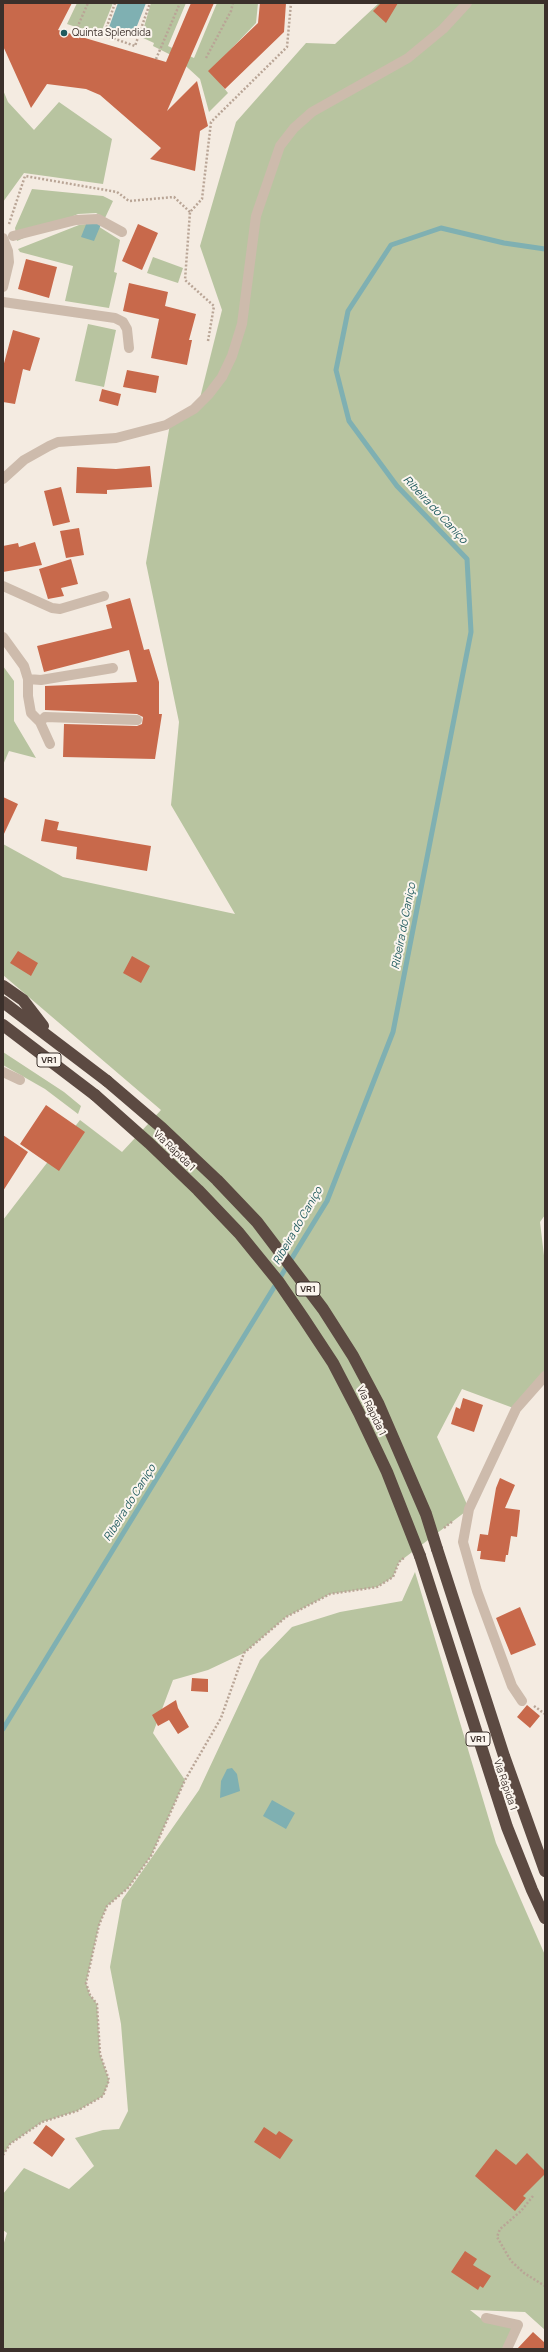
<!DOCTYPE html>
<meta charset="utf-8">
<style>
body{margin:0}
#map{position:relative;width:548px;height:2352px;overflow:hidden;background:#f4ebe1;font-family:Manrope,sans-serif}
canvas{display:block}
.frame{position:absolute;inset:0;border:4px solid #3b302b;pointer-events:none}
</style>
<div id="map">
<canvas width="548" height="2352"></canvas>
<div class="frame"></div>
</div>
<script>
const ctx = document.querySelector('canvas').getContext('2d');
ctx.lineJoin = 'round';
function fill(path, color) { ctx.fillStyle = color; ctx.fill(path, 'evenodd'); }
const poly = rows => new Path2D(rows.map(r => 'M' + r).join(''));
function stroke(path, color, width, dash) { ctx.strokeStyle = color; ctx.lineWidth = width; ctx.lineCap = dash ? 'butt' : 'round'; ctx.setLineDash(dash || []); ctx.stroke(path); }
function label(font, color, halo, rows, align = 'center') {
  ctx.font = font + ' Manrope,sans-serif'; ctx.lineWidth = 4; ctx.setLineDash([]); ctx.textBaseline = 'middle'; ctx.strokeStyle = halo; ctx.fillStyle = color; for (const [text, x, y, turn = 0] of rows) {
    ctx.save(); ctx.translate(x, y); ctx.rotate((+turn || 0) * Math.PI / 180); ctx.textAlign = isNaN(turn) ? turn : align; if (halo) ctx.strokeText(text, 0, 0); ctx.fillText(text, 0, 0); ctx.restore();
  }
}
const green = poly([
 [77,3,113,3,100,35,67,24],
 [151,3,186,3,168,46,194,58,217,3,258,3,256,23,210,71,228,93,209,112,200,79,177,58,153,46,154,43,141,37],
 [379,3,545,3,545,1215,540,1222,545,1264,545,1379,516,1409,462,1389,437,1437,469,1509,399,1562,393,1577,377,1587,330,1594,286,1617,244,1653,208,1670,173,1680,153,1733,185,1780,151,1856,128,1888,107,1906,99,1925,86,1983,90,1995,97,2004,100,2054,109,2080,108,2084,103,2096,77,2111,42,2122,10,2144,3,2155,3,1220,80,1120,122,1152,161,1110,3,975,3,844,63,877,235,914,171,805,179,722,146,563,170,424,199,402,222,310,200,246,236,122,306,43,335,44],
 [3,90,8,102,34,130,59,102,112,139,103,184,24,173,3,202],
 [32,189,103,196,113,201,105,218,96,213,78,214,17,241,15,228],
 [93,223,120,240,114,272,117,273,109,308,65,301,73,266,20,252,18,249,79,225],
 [153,257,183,268,178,283,147,273],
 [88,324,116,330,104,387,75,381],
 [3,666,14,681,14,721,36,758,9,751,3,765],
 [3,1052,64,1092,81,1106,78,1114,45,1089,3,1065],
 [415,1572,496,1843,545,1955,545,2330,525,2312,470,2310,484,2321,514,2327,504,2349,3,2349,3,2246,7,2233,3,2230,3,2194,24,2168,69,2189,94,2166,75,2138,103,2130,119,2129,128,2111,121,2024,110,1967,122,1900,199,1790,260,1660,292,1627,340,1612,402,1601]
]);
const water = poly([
 [118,3,146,3,133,36,109,27],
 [89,217,102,222,94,241,81,237],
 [232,1768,237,1774,240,1791,220,1798,221,1781,227,1769],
 [272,1800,295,1813,286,1829,263,1816]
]);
const stream = poly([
 [3,1729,327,1201,393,1032,471,632,467,559,397,486,349,421,336,370,348,311,391,245,441,228,504,243,545,249]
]);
const building = poly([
 [3,3,72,3,58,30,166,62,191,3,214,3,167,111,197,81,208,126,200,131,195,171,150,159,161,148,100,95,86,89,47,84,31,108,3,46],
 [260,3,286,3,284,32,225,89,208,71,258,23],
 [381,3,398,3,386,23,373,11],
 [138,224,158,233,142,270,122,261],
 [26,259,57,267,49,298,18,289],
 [129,283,168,292,165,306,196,314,189,340,192,340,187,365,151,358,159,319,123,311],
 [13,330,40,338,30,371,23,369,15,404,3,402,3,367],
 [127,370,159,376,156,393,123,387],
 [102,389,121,394,118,406,99,401],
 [150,466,152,487,107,490,107,494,76,493,77,467,116,469],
 [61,487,70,522,53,526,44,491],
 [79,528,84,555,66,558,60,531],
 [35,542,42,565,3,572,3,546,18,543,19,547],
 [71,559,78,584,61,588,64,596,48,599,39,569],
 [130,598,144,650,149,649,159,682,159,714,162,714,155,759,63,757,64,724,137,726,142,724,143,717,137,714,45,710,45,686,137,682,129,650,44,672,37,646,112,628,106,605],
 [3,797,18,804,3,836],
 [45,819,59,822,57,830,151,846,147,871,76,859,77,847,41,841],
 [18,951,38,963,31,976,10,963],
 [132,956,150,966,141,983,123,973],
 [46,1105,85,1132,59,1171,20,1144],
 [3,1135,28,1152,3,1191],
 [463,1398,483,1405,474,1432,451,1424,456,1407,460,1409],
 [500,1478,515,1485,505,1508,520,1510,517,1537,511,1536,508,1555,506,1555,505,1562,480,1559,481,1551,477,1551,480,1534,488,1535,496,1488],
 [520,1607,536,1645,511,1655,496,1618],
 [192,1678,208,1679,208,1692,191,1691],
 [176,1700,178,1708,189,1727,178,1734,169,1720,158,1726,152,1715],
 [527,1705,540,1716,530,1728,517,1717],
 [46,2125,65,2139,52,2157,33,2143],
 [264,2127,276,2135,279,2131,293,2140,280,2159,254,2142],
 [496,2149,516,2165,527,2153,545,2171,545,2174,523,2196,526,2198,515,2211,475,2176],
 [465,2251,477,2259,473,2265,491,2276,483,2288,480,2286,478,2290,451,2272],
 [533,2332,545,2343,545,2349,517,2349]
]);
const path = poly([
 [115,3,104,35,135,46,150,3],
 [84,31,77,28,88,3],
 [206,58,231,11,233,3],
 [156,59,180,3],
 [9,224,25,176,117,192,129,201,174,197,190,212],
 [208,341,214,306,185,280,190,212,202,199,211,122,287,47,291,3],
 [444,1528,453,1521],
 [534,1706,545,1714],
 [3,2155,10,2144,42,2122,77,2111,103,2096,109,2080,100,2054,97,2004,90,1995,86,1983,99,1925,107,1906,128,1888,151,1856,185,1780,221,1718,244,1653,286,1617,330,1594,377,1587,393,1577,399,1562,405,1557],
 [533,2196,521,2211,500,2229,497,2237,511,2261,524,2273,545,2286]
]);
const minor = poly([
 [13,236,76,220,98,219,122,232],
 [3,238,8,251,9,262,3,287],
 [3,302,115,318,123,322,127,329,129,348],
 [3,479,24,460,49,446,58,442,116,438,166,425,194,409,209,394,222,377,232,356,242,324,256,216,280,146,294,128,312,112,408,58,443,29,467,3],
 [3,586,52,608,60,609,104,596],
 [3,637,24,666,28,679,28,696,31,713,40,722,50,744],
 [28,679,41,680,113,668],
 [40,722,45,717,137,720],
 [3,1072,20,1080],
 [522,1701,512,1686,477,1591,463,1542,469,1509,516,1409,545,1376],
 [486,2318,518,2325,507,2349]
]);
const highway = poly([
 [3,986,23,1000,43,1026],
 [3,1002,107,1081],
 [3,1025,95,1095],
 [437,1549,504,1756,545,1871],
 [420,1556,507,1827,532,1890,545,1918]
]);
const highwayBridge = poly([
 [107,1081,162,1128,217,1180,257,1222,323,1309,353,1356,378,1403,426,1514,437,1549],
 [95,1095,149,1143,198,1190,239,1233,278,1281,304,1319,333,1363,359,1413,387,1472,420,1556]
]);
const markers = [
 [64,33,4,"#1f5a5e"]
];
const shields = [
 [49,1060,24],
 [308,1289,24],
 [478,1739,24]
];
const shieldNames = [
 ["VR1",49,1060],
 ["VR1",308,1289],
 ["VR1",478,1739]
];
const poiNames = [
 ["Quinta Splendida",72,33]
];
const streetNames = [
 ["Via Rápida 1",174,1151,44],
 ["Via Rápida 1",371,1411,64],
 ["Via Rápida 1",505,1785,71]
];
const waterNames = [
 ["Ribeira do Caniço",435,510,47],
 ["Ribeira do Caniço",404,926,-79],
 ["Ribeira do Caniço",298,1226,-60],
 ["Ribeira do Caniço",130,1503,-58]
];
fill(green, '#b8c4a0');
fill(water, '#7fb0b2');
stroke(stream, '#7fb0b2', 5);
fill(building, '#c8694b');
stroke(path, '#b9a596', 2.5, [2, 2]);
stroke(minor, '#cdbbac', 10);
stroke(highway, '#5c4a42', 12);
stroke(highwayBridge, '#5c4a42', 12);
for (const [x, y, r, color] of markers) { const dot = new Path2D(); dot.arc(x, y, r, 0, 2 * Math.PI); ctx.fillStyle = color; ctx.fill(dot); stroke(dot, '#fbf5ee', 1.5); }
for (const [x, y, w] of shields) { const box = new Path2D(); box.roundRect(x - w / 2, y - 7, w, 14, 3); ctx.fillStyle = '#fbf5ee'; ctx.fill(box); stroke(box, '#3b302b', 1); }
label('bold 9px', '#3b302b', null, shieldNames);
label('10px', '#3b302b', '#fbf5ee', poiNames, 'left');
label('10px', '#3b302b', '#fbf5ee', streetNames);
label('italic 11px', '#1f5a5e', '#fbf5ee', waterNames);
</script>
